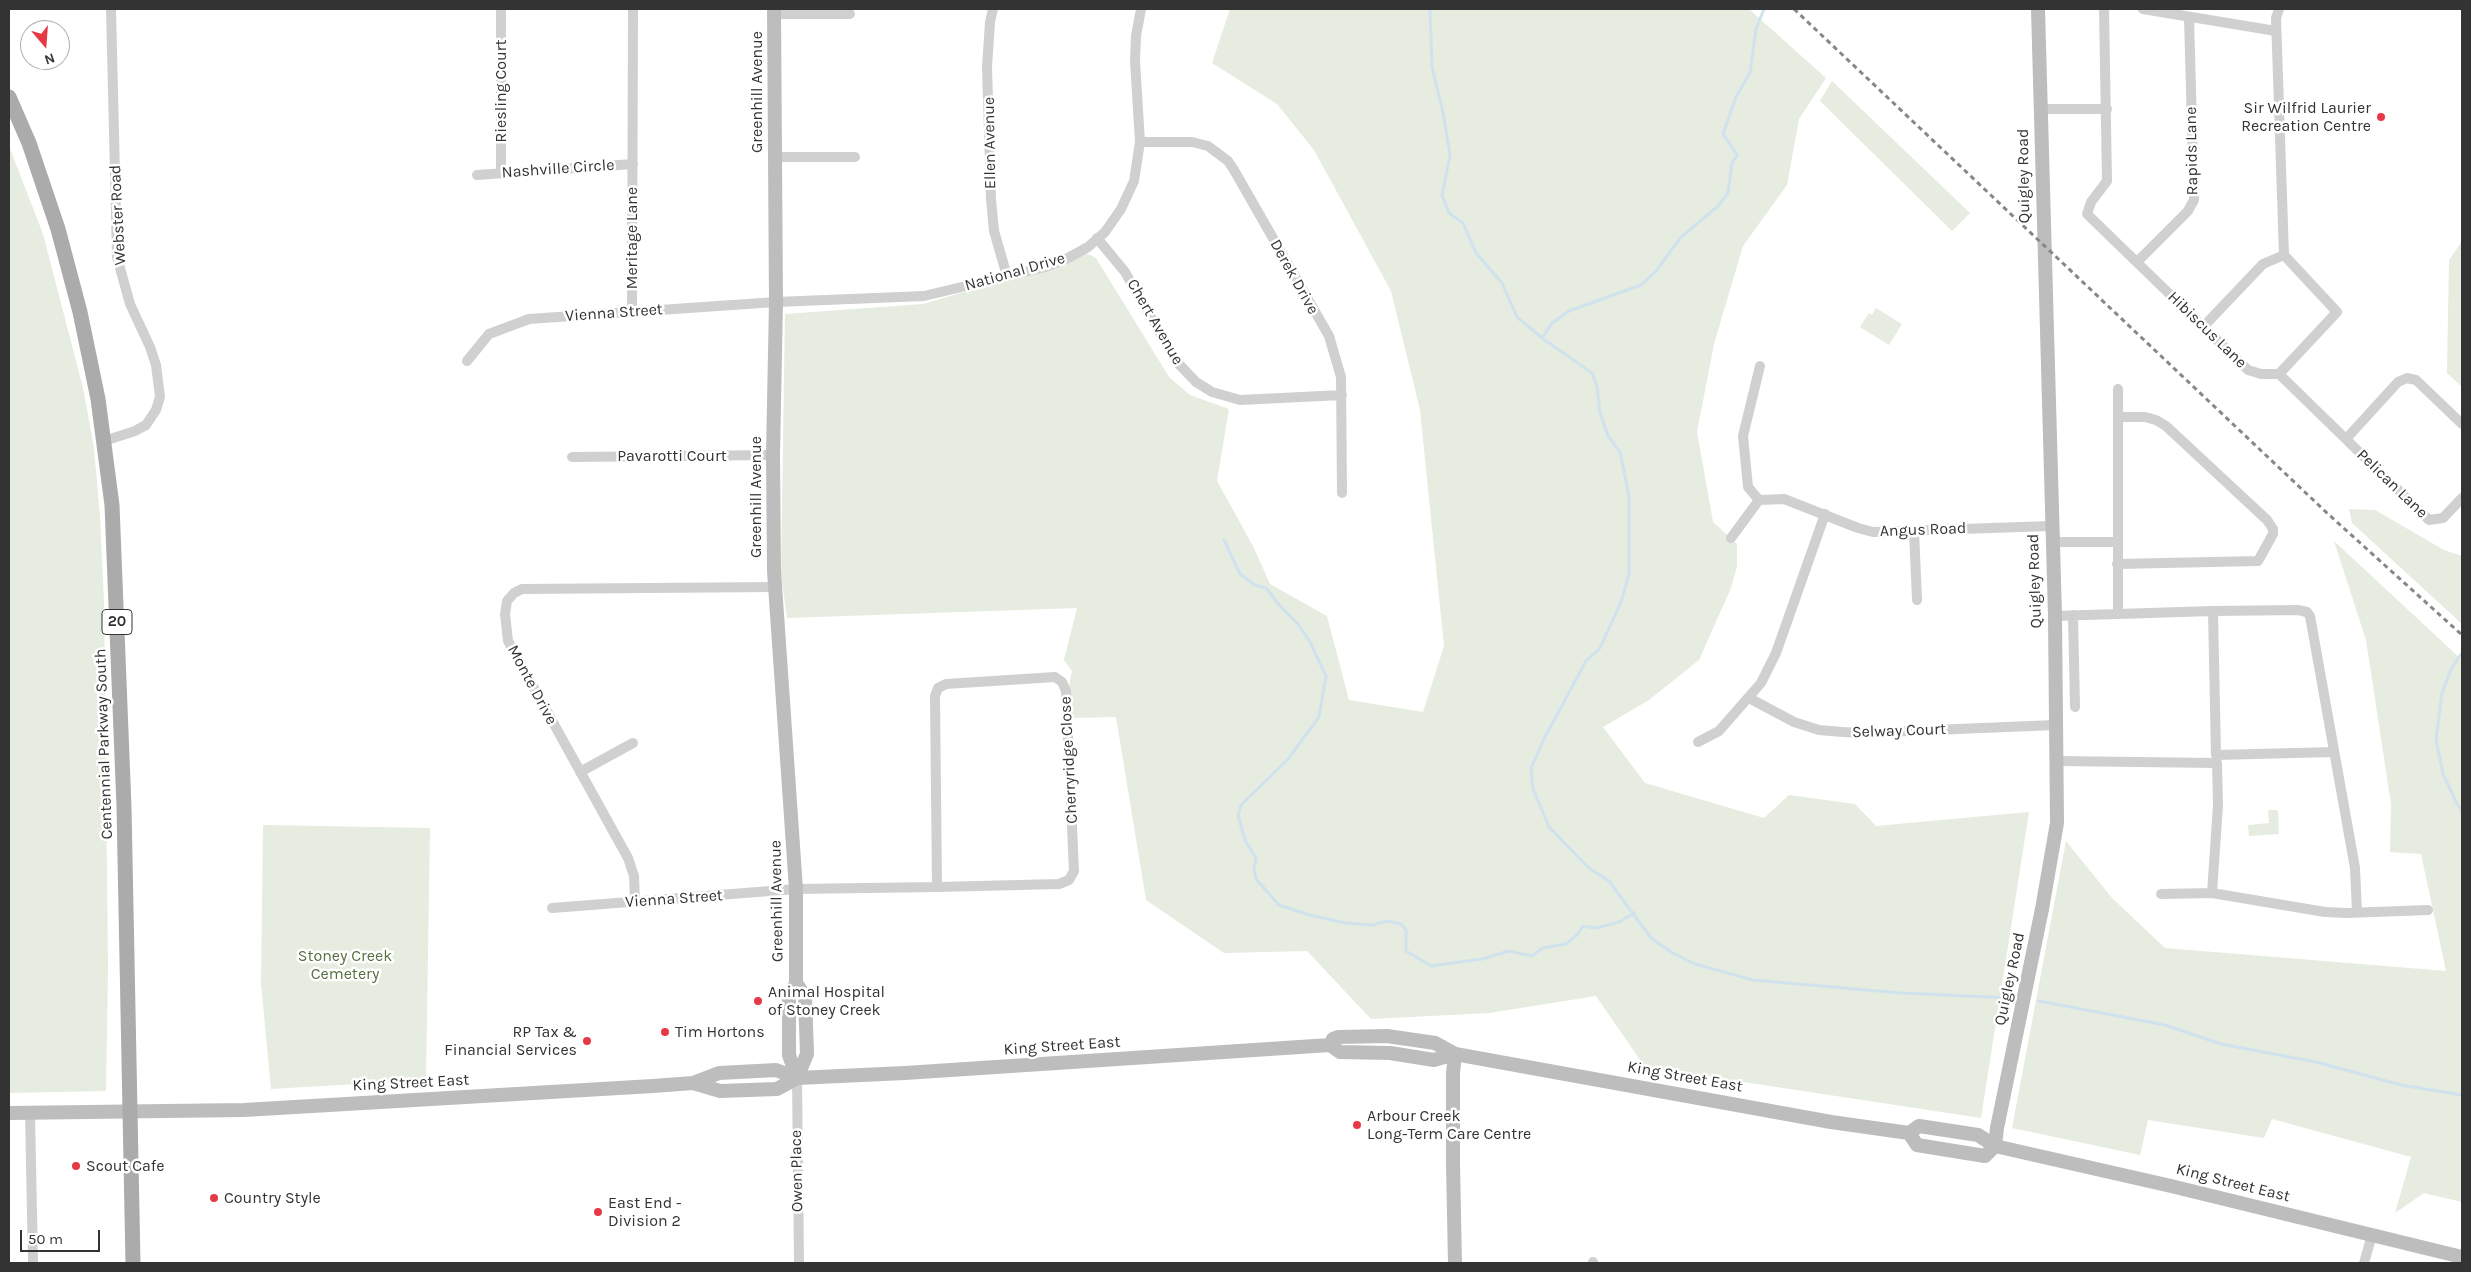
<!DOCTYPE html>
<style>
body{margin:0}
#map{position:relative;width:2471px;height:1272px;overflow:hidden;background:#fff;font-family:Karla,sans-serif}
canvas{display:block}
.frame{position:absolute;inset:0;border:10px solid #333;pointer-events:none}
.north{position:absolute;left:20px;top:20px;width:50px;height:50px;box-sizing:border-box;background:#fff;border:1px solid #adadad;border-radius:50%;rotate:162deg;font-size:14px;font-weight:700;line-height:20px;text-align:center;color:#333}
.north::after{content:'';display:block;margin:auto;width:18px;height:22px;background:#e63946;clip-path:polygon(50% 0,100% 100%,50% 72%,0 100%)}
.scale{position:absolute;left:20px;top:1230px;width:80px;height:22px;box-sizing:border-box;border:2px solid #333;border-top:0;padding-left:6px;font-size:15px;line-height:18px;white-space:nowrap;color:#333;-webkit-text-stroke:4px #fff;paint-order:stroke}
</style>
<div id="map">
<canvas width="2471" height="1272"></canvas>
<div class="frame"></div>
<div class="north">N</div>
<div class="scale">50 m</div>
</div>
<script>
const ctx = document.querySelector('canvas').getContext('2d');
ctx.lineJoin = 'round';
function fill(path, color) { ctx.fillStyle = color; ctx.fill(path, 'evenodd'); }
const poly = rows => new Path2D(rows.map(r => 'M' + r).join(''));
function stroke(path, color, width, dash) { ctx.strokeStyle = color; ctx.lineWidth = width; ctx.lineCap = dash ? 'butt' : 'round'; ctx.setLineDash(dash || []); ctx.stroke(path); }
function label(font, color, halo, rows, align = 'center') {
  ctx.font = font + ' Karla,sans-serif'; ctx.lineWidth = 5; ctx.setLineDash([]); ctx.textBaseline = 'middle'; ctx.strokeStyle = halo; ctx.fillStyle = color; for (const [text, x, y, turn = 0] of rows) {
    ctx.save(); ctx.translate(x, y); ctx.rotate((+turn || 0) * Math.PI / 180); ctx.textAlign = isNaN(turn) ? turn : align; if (halo) ctx.strokeText(text, 0, 0); ctx.fillText(text, 0, 0); ctx.restore();
  }
}
const green = poly([
 [1230,9,1749,9,1826,78,1799,119,1787,185,1743,246,1714,344,1697,432,1713,522,1737,544,1737,566,1731,588,1699,660,1649,700,1603,727,1645,783,1764,818,1789,795,1855,804,1876,826,2029,812,1981,1118,1645,1067,1596,996,1489,1013,1371,1019,1307,951,1224,953,1146,900,1116,717,1071,718,1068,691,1072,671,1064,660,1077,608,787,618,781,574,785,314,923,304,1059,264,1082,251,1096,258,1169,377,1190,395,1229,409,1217,481,1253,546,1270,584,1327,616,1349,700,1423,712,1444,646,1420,410,1391,291,1314,150,1277,104,1212,63],
 [1832,81,1970,213,1952,231,1820,101],
 [9,146,43,234,83,388,94,448,100,516,104,602,108,968,106,1091,9,1093],
 [2461,243,2462,243,2462,387,2447,373,2449,260],
 [1876,308,1902,324,1889,345,1860,327,1869,313,1872,315],
 [2349,509,2375,510,2444,550,2462,556,2462,624,2352,523],
 [2334,541,2462,660,2462,1202,2424,1193,2395,1213,2411,1157,2272,1119,2264,1138,2148,1120,2140,1155,2012,1128,2066,841,2112,898,2165,948,2446,971,2421,854,2390,852,2391,804,2366,640],
 [2268,810,2278,810,2279,834,2249,836,2248,825,2269,823],
 [263,825,430,828,426,1080,271,1089,261,984]
]);
const stream = poly([
 [1430,9,1432,67,1443,113,1450,155,1442,195,1449,213,1463,223,1476,253,1502,283,1517,317,1542,338,1592,373,1597,386,1600,413,1608,436,1620,452,1629,496,1629,574,1621,602,1600,648,1586,661,1545,737,1531,768,1533,789,1549,827,1589,868,1609,881,1651,938,1671,952,1695,964,1753,980,1901,993,2011,998],
 [1542,338,1552,323,1569,311,1641,285,1656,271,1681,237,1718,206,1728,193,1732,163,1737,155,1723,134,1736,97,1750,73,1756,29,1764,9],
 [1224,540,1240,574,1255,585,1266,588,1280,606,1298,624,1310,642,1326,676,1319,717,1288,759,1241,805,1238,816,1246,842,1256,858,1254,869,1256,879,1279,905,1310,915,1345,923,1373,925,1387,921,1401,924,1406,930,1406,951,1431,966,1482,959,1509,951,1532,956,1543,948,1566,944,1577,935,1583,926,1596,928,1619,922,1634,913],
 [2462,653,2451,669,2442,693,2436,740,2443,774,2457,804,2462,811],
 [2039,1001,2165,1025,2221,1044,2316,1062,2401,1085,2462,1095]
]);
const street = poly([
 [993,9,990,22,987,67,991,199,994,231,1007,276],
 [2104,9,2107,181,2091,202,2087,214,2248,370,2261,374,2279,374,2337,312,2284,255,2276,18,2279,9],
 [2143,9,2276,31],
 [774,14,850,14],
 [2040,109,2107,109],
 [1140,142,1192,142,1208,146,1228,161,1234,170,1329,336,1341,377,1342,493],
 [775,157,855,157],
 [501,173,501,9],
 [477,175,633,164],
 [1097,238,1125,272,1176,361,1196,382,1212,392,1240,400,1342,395],
 [2137,262,2188,211,2194,200,2189,17],
 [632,312,633,9],
 [2203,327,2263,264,2284,255],
 [467,361,489,334,529,319,776,302,924,296,1045,267,1068,258,1088,247,1105,232,1121,209,1134,181,1140,142,1135,61,1136,36,1141,9],
 [2279,374,2429,520,2443,518,2462,498],
 [2346,439,2398,382,2407,378,2416,380,2462,424],
 [104,441,135,431,146,425,156,410,160,397,156,365,150,347,130,304,117,257,111,9],
 [572,457,773,455],
 [1759,500,1784,499,1858,528,1873,532,2051,526],
 [1759,500,1748,487,1743,436,1760,366],
 [1914,531,1917,600],
 [1731,538,1759,500],
 [2052,542,2117,542],
 [2117,564,2258,561,2273,534,2273,529,2267,520,2166,426,2156,420,2145,417,2119,417],
 [2213,611,2216,755,2334,752],
 [2118,614,2118,389],
 [2073,615,2075,707],
 [2055,616,2213,611,2298,610,2307,612,2310,616,2355,868,2357,912],
 [1749,698,1794,722,1819,730,1843,732,1861,733,2055,725],
 [1698,742,1719,731,1761,683,1776,653,1825,514],
 [2057,761,2217,763,2218,805,2212,893],
 [580,772,633,743],
 [2161,894,2212,893,2325,912,2347,913,2428,910],
 [635,902,634,876,628,858,508,641,505,614,507,601,514,593,522,589,775,587],
 [552,908,796,889,937,887,1059,884,1069,880,1074,871,1066,691,1062,682,1055,677,946,684,938,688,935,696,937,887],
 [797,1078,799,1263],
 [30,1113,33,1263],
 [1593,1262,1593,1263],
 [2364,1263,2372,1235]
]);
const secondary = poly([
 [774,9,776,302,773,455,774,571,796,889,796,983,789,996,789,1055,797,1078],
 [796,983,805,996,807,1054,797,1078],
 [1330,1045,1333,1039,1338,1037,1387,1036,1435,1043,1455,1054,1831,1122,1909,1133,1919,1126,1978,1135,1995,1146,2171,1186,2462,1257],
 [693,1083,720,1091,777,1089,797,1078],
 [9,1113,244,1110,653,1086,693,1083,719,1073,776,1070,797,1078,905,1073,1330,1045,1340,1052,1390,1053,1434,1060,1455,1054],
 [1909,1133,1917,1145,1985,1156,1995,1146],
 [1995,1146,1997,1128,2042,909,2057,823,2055,616,2038,9],
 [1455,1263,1453,1165,1453,1073,1455,1054]
]);
const primary = poly([
 [9,97,29,143,58,229,80,312,98,399,112,505,124,807,133,1263]
]);
const rail = poly([
 [1794,9,2327,513,2462,635]
]);
const markers = [
 [2381,117,5,"#e63946"],
 [758,1001,5,"#e63946"],
 [665,1032,5,"#e63946"],
 [587,1041,5,"#e63946"],
 [1357,1125,5,"#e63946"],
 [76,1166,5,"#e63946"],
 [214,1198,5,"#e63946"],
 [598,1212,5,"#e63946"]
];
const shields = [
 [117,622,30]
];
const shieldNames = [
 ["20",117,622]
];
const streetNames = [
 ["Riesling Court",501,91,-90],
 ["Greenhill Avenue",757,92,-90],
 ["Ellen Avenue",990,143,-91],
 ["Rapids Lane",2192,151,-91],
 ["Nashville Circle",558,169,-4],
 ["Quigley Road",2024,176,-91],
 ["Webster Road",118,215,-93],
 ["Meritage Lane",632,238,-90],
 ["National Drive",1015,272,-16],
 ["Derek Drive",1294,277,61],
 ["Vienna Street",614,313,-4],
 ["Chert Avenue",1155,322,60],
 ["Hibiscus Lane",2207,330,44],
 ["Pavarotti Court",672,456],
 ["Pelican Lane",2392,484,44],
 ["Greenhill Avenue",756,497,-90],
 ["Angus Road",1923,530,-2],
 ["Quigley Road",2035,581,-92],
 ["Monte Drive",532,685,62],
 ["Selway Court",1899,731,-2],
 ["Centennial Parkway South",104,744,-92],
 ["Cherryridge Close",1069,760,-93],
 ["Vienna Street",674,899,-4],
 ["Greenhill Avenue",777,901,-91],
 ["Quigley Road",2010,979,-78],
 ["King Street East",1062,1046,-4],
 ["King Street East",1685,1077,10],
 ["King Street East",411,1083,-3],
 ["Owen Place",797,1171,-91],
 ["King Street East",2233,1183,14]
];
const poiNames = [
 ["Sir Wilfrid Laurier",2371,108,"right"],
 ["Recreation Centre",2371,126,"right"],
 ["Animal Hospital",768,992],
 ["of Stoney Creek",768,1010],
 ["RP Tax &",577,1032,"right"],
 ["Financial Services",577,1050,"right"],
 ["Tim Hortons",675,1032],
 ["Arbour Creek",1367,1116],
 ["Long-Term Care Centre",1367,1134],
 ["Scout Cafe",86,1166],
 ["Country Style",224,1198],
 ["East End -",608,1203],
 ["Division 2",608,1221]
];
const parkNames = [
 ["Stoney Creek",345,956],
 ["Cemetery",345,974]
];
fill(green, '#e6ecdf');
stroke(stream, '#cfe2ee', 3);
stroke(street, '#d0d0d0', 10);
stroke(secondary, '#bdbdbd', 14);
stroke(primary, '#ababab', 15);
stroke(rail, '#888', 3, [5, 4]);
for (const [x, y, r, color] of markers) { const dot = new Path2D(); dot.arc(x, y, r, 0, 2 * Math.PI); ctx.fillStyle = color; ctx.fill(dot); stroke(dot, '#fff', 2); }
for (const [x, y, w] of shields) { const box = new Path2D(); box.roundRect(x - w / 2, y - 12.5, w, 25, 4); ctx.fillStyle = '#fff'; ctx.fill(box); stroke(box, '#333', 1); }
label('bold 15px', '#333', null, shieldNames);
label('16px', '#333', '#fff', streetNames);
label('16px', '#333', '#fff', poiNames, 'left');
label('16px', '#56703f', '#fff', parkNames);
</script>
